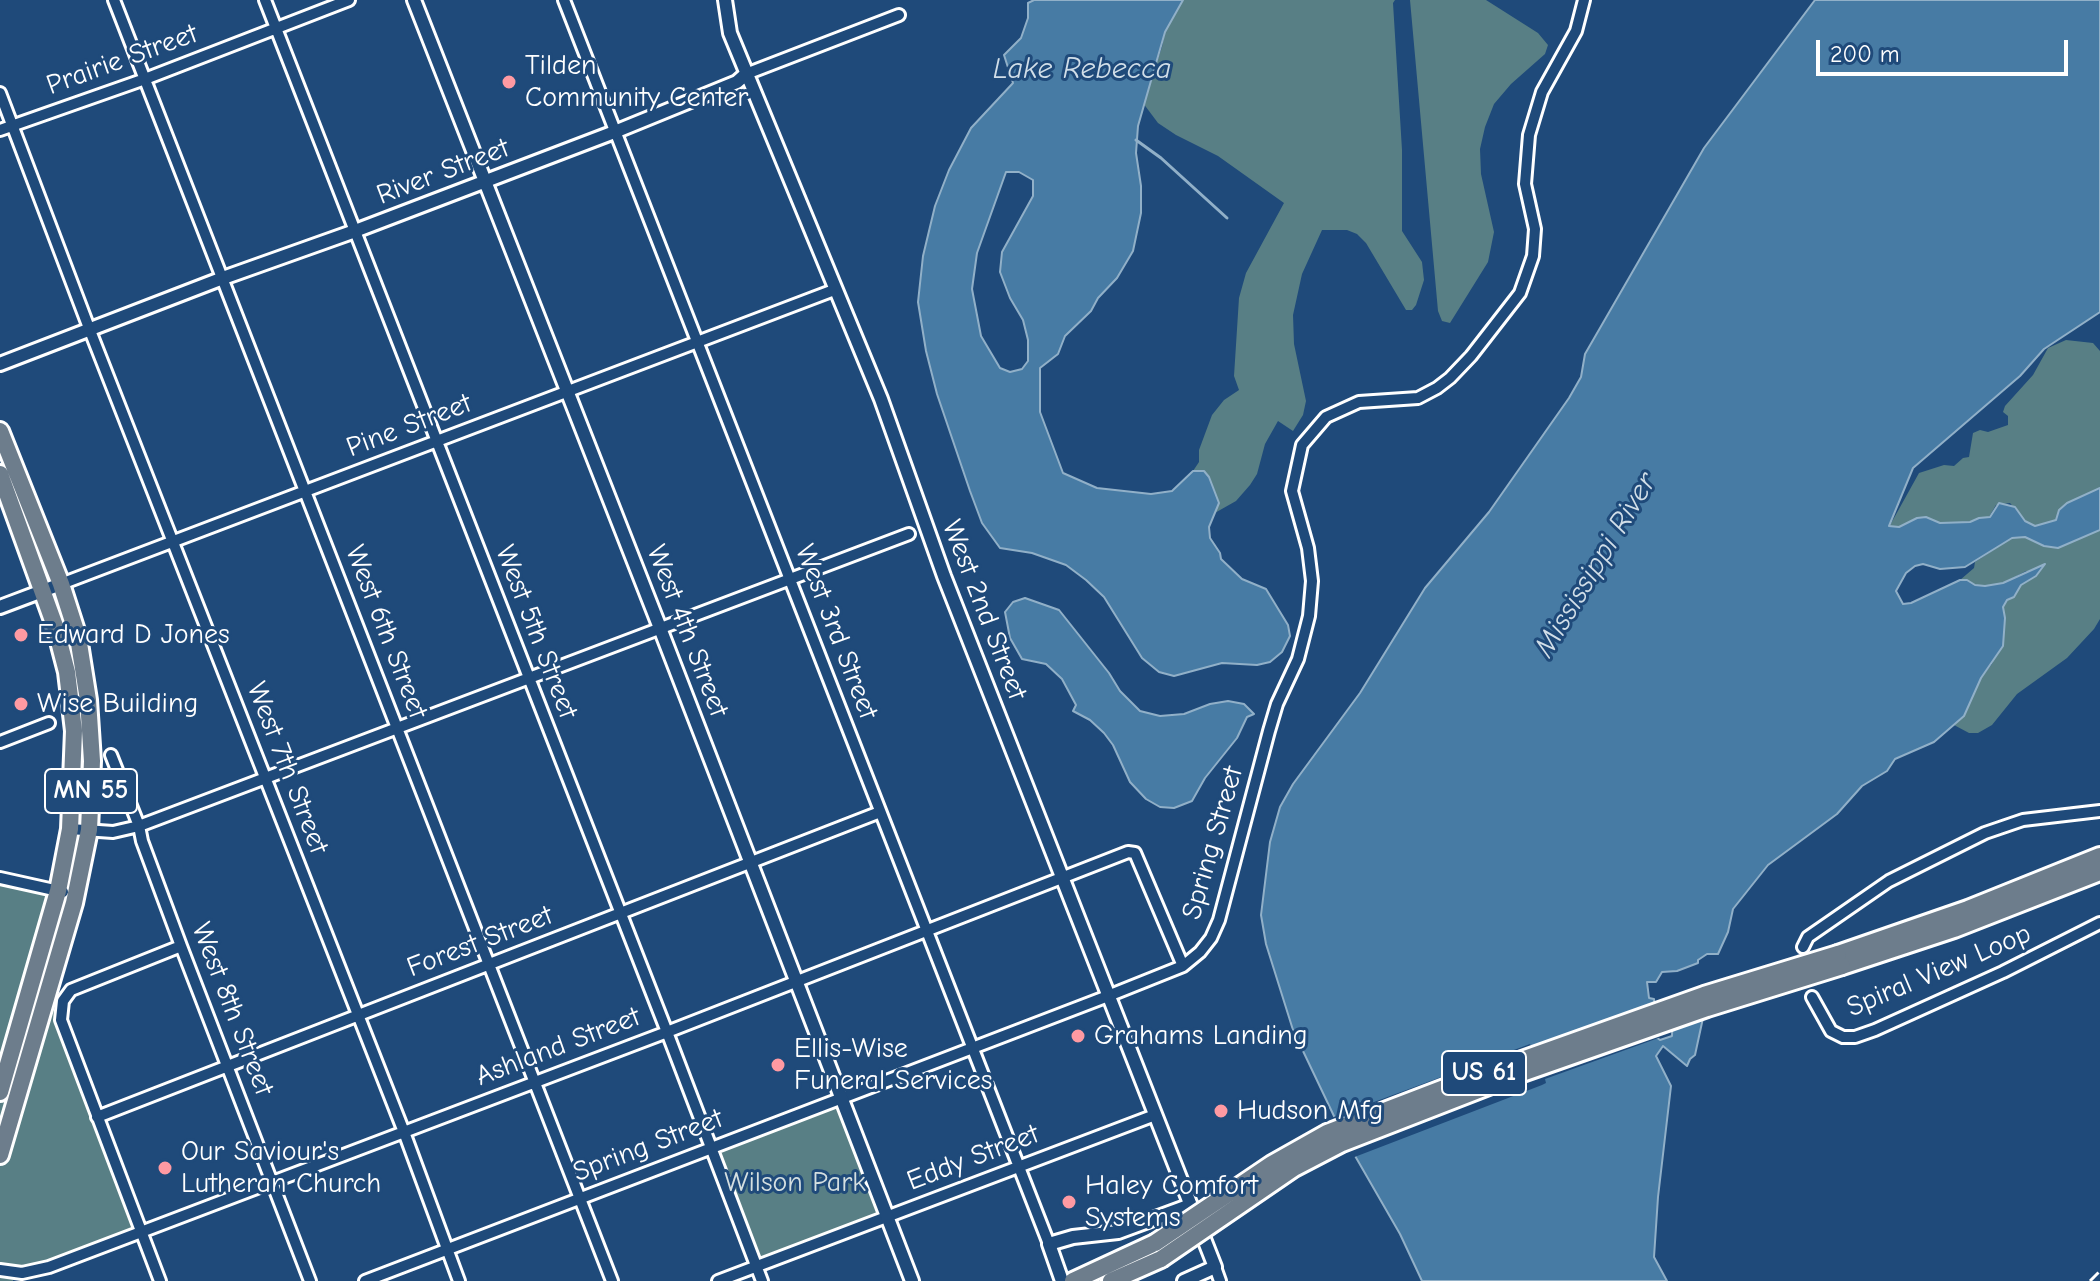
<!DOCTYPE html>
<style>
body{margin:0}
#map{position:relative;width:2100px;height:1281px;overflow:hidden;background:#1f4a7a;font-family:"Comic Neue",sans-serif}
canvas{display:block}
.scale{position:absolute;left:1816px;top:40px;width:252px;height:36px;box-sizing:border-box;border:4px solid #fff;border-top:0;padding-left:10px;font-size:24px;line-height:28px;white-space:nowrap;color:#fff;-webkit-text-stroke:6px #1f4a7a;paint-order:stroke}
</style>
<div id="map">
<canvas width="2100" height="1281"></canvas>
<div class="scale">200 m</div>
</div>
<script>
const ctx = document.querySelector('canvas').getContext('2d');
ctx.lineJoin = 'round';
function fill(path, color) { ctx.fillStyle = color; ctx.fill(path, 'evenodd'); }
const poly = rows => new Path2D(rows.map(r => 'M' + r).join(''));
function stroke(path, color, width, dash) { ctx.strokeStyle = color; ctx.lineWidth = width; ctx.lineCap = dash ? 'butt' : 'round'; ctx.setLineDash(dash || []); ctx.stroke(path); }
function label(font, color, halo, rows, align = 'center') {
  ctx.font = font + ' "Comic Neue",sans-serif'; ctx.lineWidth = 6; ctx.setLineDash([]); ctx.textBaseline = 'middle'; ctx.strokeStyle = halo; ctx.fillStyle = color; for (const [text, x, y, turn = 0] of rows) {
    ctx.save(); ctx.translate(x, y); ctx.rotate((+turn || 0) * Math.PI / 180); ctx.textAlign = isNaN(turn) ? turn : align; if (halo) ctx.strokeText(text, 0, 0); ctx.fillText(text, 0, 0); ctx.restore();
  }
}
const green = poly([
 [1183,0,1395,0,1393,3,1402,150,1402,231,1422,262,1424,280,1416,305,1412,310,1406,310,1366,243,1357,234,1347,230,1322,230,1302,274,1293,315,1294,344,1306,401,1303,415,1293,431,1278,421,1265,444,1257,474,1250,485,1236,501,1213,514,1219,503,1209,477,1204,471,1193,471,1199,462,1199,450,1212,415,1224,400,1239,390,1234,376,1239,298,1246,273,1284,203,1218,156,1176,135,1158,123,1143,103,1162,47,1165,32],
 [1410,0,1486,0,1538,33,1548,45,1545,54,1511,84,1494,104,1485,127,1480,149,1481,174,1494,232,1488,262,1450,323,1442,321,1438,311],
 [2066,340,2093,343,2100,351,2100,488,2067,503,2059,510,2056,520,2035,526,2025,521,2010,503,1996,505,1989,517,1979,518,1971,522,1940,523,1926,517,1899,527,1889,527,1919,473,1944,465,1954,466,1963,458,1969,457,1973,433,1980,430,1988,432,2008,425,2008,416,2003,412,2005,406,2033,375,2048,348],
 [2100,530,2100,619,2094,629,2067,658,2017,694,1992,725,1978,733,1969,733,1954,725,1964,716,1981,678,1992,664,2005,618,2003,607,2007,600,2014,597,2021,585,2036,576,2026,571,2003,583,1985,586,1975,585,1967,580,1960,580,1974,568,1975,562,2012,538,2025,537,2044,546,2058,548],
 [0,878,58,891,34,973,63,1001,61,1020,141,1231,49,1267,13,1273,13,1281,0,1281],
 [841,1098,887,1215,756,1266,711,1148]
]);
const water = poly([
 [1034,0,1183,0,1165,32,1138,126,1136,153,1141,186,1141,213,1133,251,1117,278,1098,298,1091,311,1065,336,1058,354,1040,368,1040,412,1063,473,1097,488,1151,494,1172,491,1193,471,1204,471,1209,477,1219,503,1209,527,1210,538,1220,553,1221,559,1242,579,1266,589,1288,625,1290,636,1282,652,1270,662,1257,665,1222,663,1174,676,1159,672,1142,658,1104,597,1086,580,1066,565,1032,553,1000,548,982,523,970,491,937,394,926,351,918,302,923,256,935,206,949,170,971,128,1013,83,1004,55,1021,38,1028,18,1028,3,1034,0],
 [1006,172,1019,172,1033,180,1033,196,1002,252,1000,272,1010,298,1023,320,1028,340,1028,361,1022,369,1010,372,1000,368,981,336,972,289,977,253,1006,172],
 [1815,0,2100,0,2100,312,2044,349,2020,376,1913,468,1889,526,1899,527,1917,518,1926,517,1940,523,1970,522,1979,518,1990,517,1999,503,2015,507,2025,521,2035,526,2056,520,2059,510,2067,503,2100,488,2100,530,2058,548,2044,546,2025,537,2012,538,1965,567,1940,569,1923,564,1915,566,1906,573,1896,591,1903,604,1911,603,1960,580,1967,580,1975,585,1985,586,2003,583,2045,564,2036,576,2021,585,2014,597,2007,600,2003,607,2005,618,2003,646,1981,678,1964,716,1934,742,1895,759,1887,771,1862,786,1837,814,1768,865,1733,909,1728,932,1718,954,1707,954,1698,960,1698,963,1677,971,1662,972,1656,982,1647,982,1649,998,1654,999,1656,1037,1660,1040,1672,1036,1673,1006,1682,994,1694,992,1703,1018,1695,1055,1690,1059,1687,1066,1663,1046,1656,1056,1671,1086,1658,1197,1654,1257,1667,1281,1422,1281,1400,1234,1343,1135,1293,1030,1266,944,1261,915,1270,842,1280,807,1293,784,1360,693,1425,588,1489,512,1569,398,1581,377,1585,354,1704,148,1815,0],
 [1025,598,1059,610,1109,673,1120,691,1140,711,1160,716,1184,714,1210,704,1228,701,1244,704,1254,714,1247,717,1237,738,1205,778,1192,801,1174,808,1160,807,1146,799,1130,782,1113,745,1104,733,1090,720,1073,711,1076,705,1062,679,1046,664,1022,659,1010,638,1005,612,1013,602,1025,598]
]);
const pier = poly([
 [1658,1004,1660,1036,1664,1036,1545,1079,1546,1083,1542,1085,1352,1158,1331,1118,1530,1044,1532,1048]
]);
const stream = poly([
 [1136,140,1161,158,1227,218]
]);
const minorTunnel = poly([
 [1803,947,1802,961,1812,997]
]);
const minor = poly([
 [114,0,612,1281],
 [265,0,667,1032,762,1281],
 [564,0,1049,1244],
 [746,74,899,15],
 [0,93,89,328,404,1132,459,1281],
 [0,130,145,79,349,0],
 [61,584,834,290],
 [0,742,49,723],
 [111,755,139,826,142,841,181,946,310,1281],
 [70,829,113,832,139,826,909,534],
 [0,878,63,892],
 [1803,947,1808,937,1889,881,1985,833,2023,820,2100,811],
 [1812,997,1831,1031,1843,1037,1855,1037,1875,1030,2003,972,2100,923],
 [97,1117,880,812],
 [1215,1267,1220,1281],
 [0,1270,22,1273,49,1267,667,1032,1128,852,1135,853,1183,966],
 [160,1281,61,1020,63,1001,71,990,181,946],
 [365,1281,1108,996,1183,966,1200,952,1211,938,1219,920,1269,731,1277,704,1298,659,1309,616,1312,581,1308,548,1292,491,1302,445,1326,417,1359,402,1418,398,1437,388,1450,378,1471,356,1520,293,1533,256,1535,229,1525,184,1529,135,1542,92,1576,31,1584,0],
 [718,1281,1155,1115]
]);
const tertiary = poly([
 [414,0,660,628,912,1281],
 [725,0,730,33,881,399,944,576,1215,1267,1184,1281],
 [0,364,223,278,355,231,617,131,737,82,746,74],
 [0,607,61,584],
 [1062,1281,1049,1244,1073,1237,1118,1232,1191,1205]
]);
const trunk = poly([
 [0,431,61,584,78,637,88,700,92,761,89,830,74,903,0,1155],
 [0,474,55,626,67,672,74,731,70,829,58,891,0,1092],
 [1838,954,1968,909,2100,856],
 [1842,966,1954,929,2100,872],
 [1073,1281,1155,1243],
 [1111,1281,1161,1259]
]);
const rail = poly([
 [2090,1281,2100,1271]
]);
const trunkBridge = poly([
 [1155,1243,1272,1164,1327,1133,1460,1082,1704,995,1838,954],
 [1161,1259,1294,1168,1342,1143,1522,1073,1707,1008,1842,966]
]);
const markers = [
 [509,82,8,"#ff9aa2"],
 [21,635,8,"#ff9aa2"],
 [21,704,8,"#ff9aa2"],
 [1078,1036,8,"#ff9aa2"],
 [778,1065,8,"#ff9aa2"],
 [1221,1111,8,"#ff9aa2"],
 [165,1168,8,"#ff9aa2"],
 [1069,1202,8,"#ff9aa2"]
];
const shields = [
 [91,791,92],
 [1484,1073,84]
];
const shieldNames = [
 ["MN 55",91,791],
 ["US 61",1484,1073]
];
const streetNames = [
 ["Prairie Street",122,60,-20],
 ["River Street",443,172,-21],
 ["Pine Street",409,426,-21],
 ["West 2nd Street",984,610,69],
 ["West 4th Street",687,631,69],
 ["West 6th Street",386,632,69],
 ["West 5th Street",536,632,69],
 ["West 3rd Street",836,632,69],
 ["West 7th Street",287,768,69],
 ["Spring Street",1213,843,-74],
 ["Forest Street",480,942,-21],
 ["Spiral View Loop",1939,971,-23],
 ["West 8th Street",232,1009,69],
 ["Ashland Street",558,1047,-21],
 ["Spring Street",648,1146,-21],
 ["Eddy Street",973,1158,-21]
];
const poiNames = [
 ["Tilden",525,66],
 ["Community Center",525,98],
 ["Edward D Jones",37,635],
 ["Wise Building",37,704],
 ["Grahams Landing",1094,1036],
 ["Ellis-Wise",794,1049],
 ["Funeral Services",794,1081],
 ["Hudson Mfg",1237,1111],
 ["Our Saviour's",181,1152],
 ["Lutheran Church",181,1184],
 ["Haley Comfort",1085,1186],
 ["Systems",1085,1218]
];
const parkNames = [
 ["Wilson Park",795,1183]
];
const waterNames = [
 ["Lake Rebecca",1082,70],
 ["Mississippi River",1596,565,-59]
];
fill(green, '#587f85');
fill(water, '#477ba4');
stroke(water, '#91b0c8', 2);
fill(pier, '#1f4a7a');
stroke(stream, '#91b0c8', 3);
stroke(minorTunnel, '#41658e', 10, [10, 5]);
stroke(minor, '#fff', 16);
stroke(tertiary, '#fff', 18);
stroke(trunk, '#fff', 22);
stroke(minor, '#1f4a7a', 10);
stroke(tertiary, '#1f4a7a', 12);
stroke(trunk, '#6d7d8c', 16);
stroke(rail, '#fff', 3, [12, 6]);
stroke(trunkBridge, '#fff', 22, []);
stroke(trunkBridge, '#6d7d8c', 16);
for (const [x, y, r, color] of markers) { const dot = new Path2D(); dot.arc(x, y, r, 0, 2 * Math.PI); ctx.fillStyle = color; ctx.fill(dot); stroke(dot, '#1f4a7a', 3); }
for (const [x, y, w] of shields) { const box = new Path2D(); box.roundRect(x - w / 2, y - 22, w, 44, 6); ctx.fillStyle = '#1f4a7a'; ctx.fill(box); stroke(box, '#fff', 2); }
label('bold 26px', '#fff', null, shieldNames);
label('28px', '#fff', '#1f4a7a', streetNames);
label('28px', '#fff', '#1f4a7a', poiNames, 'left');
label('28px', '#d5dfe0', '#1f4a7a', parkNames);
label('italic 30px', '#d1dee8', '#1f4a7a', waterNames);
</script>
